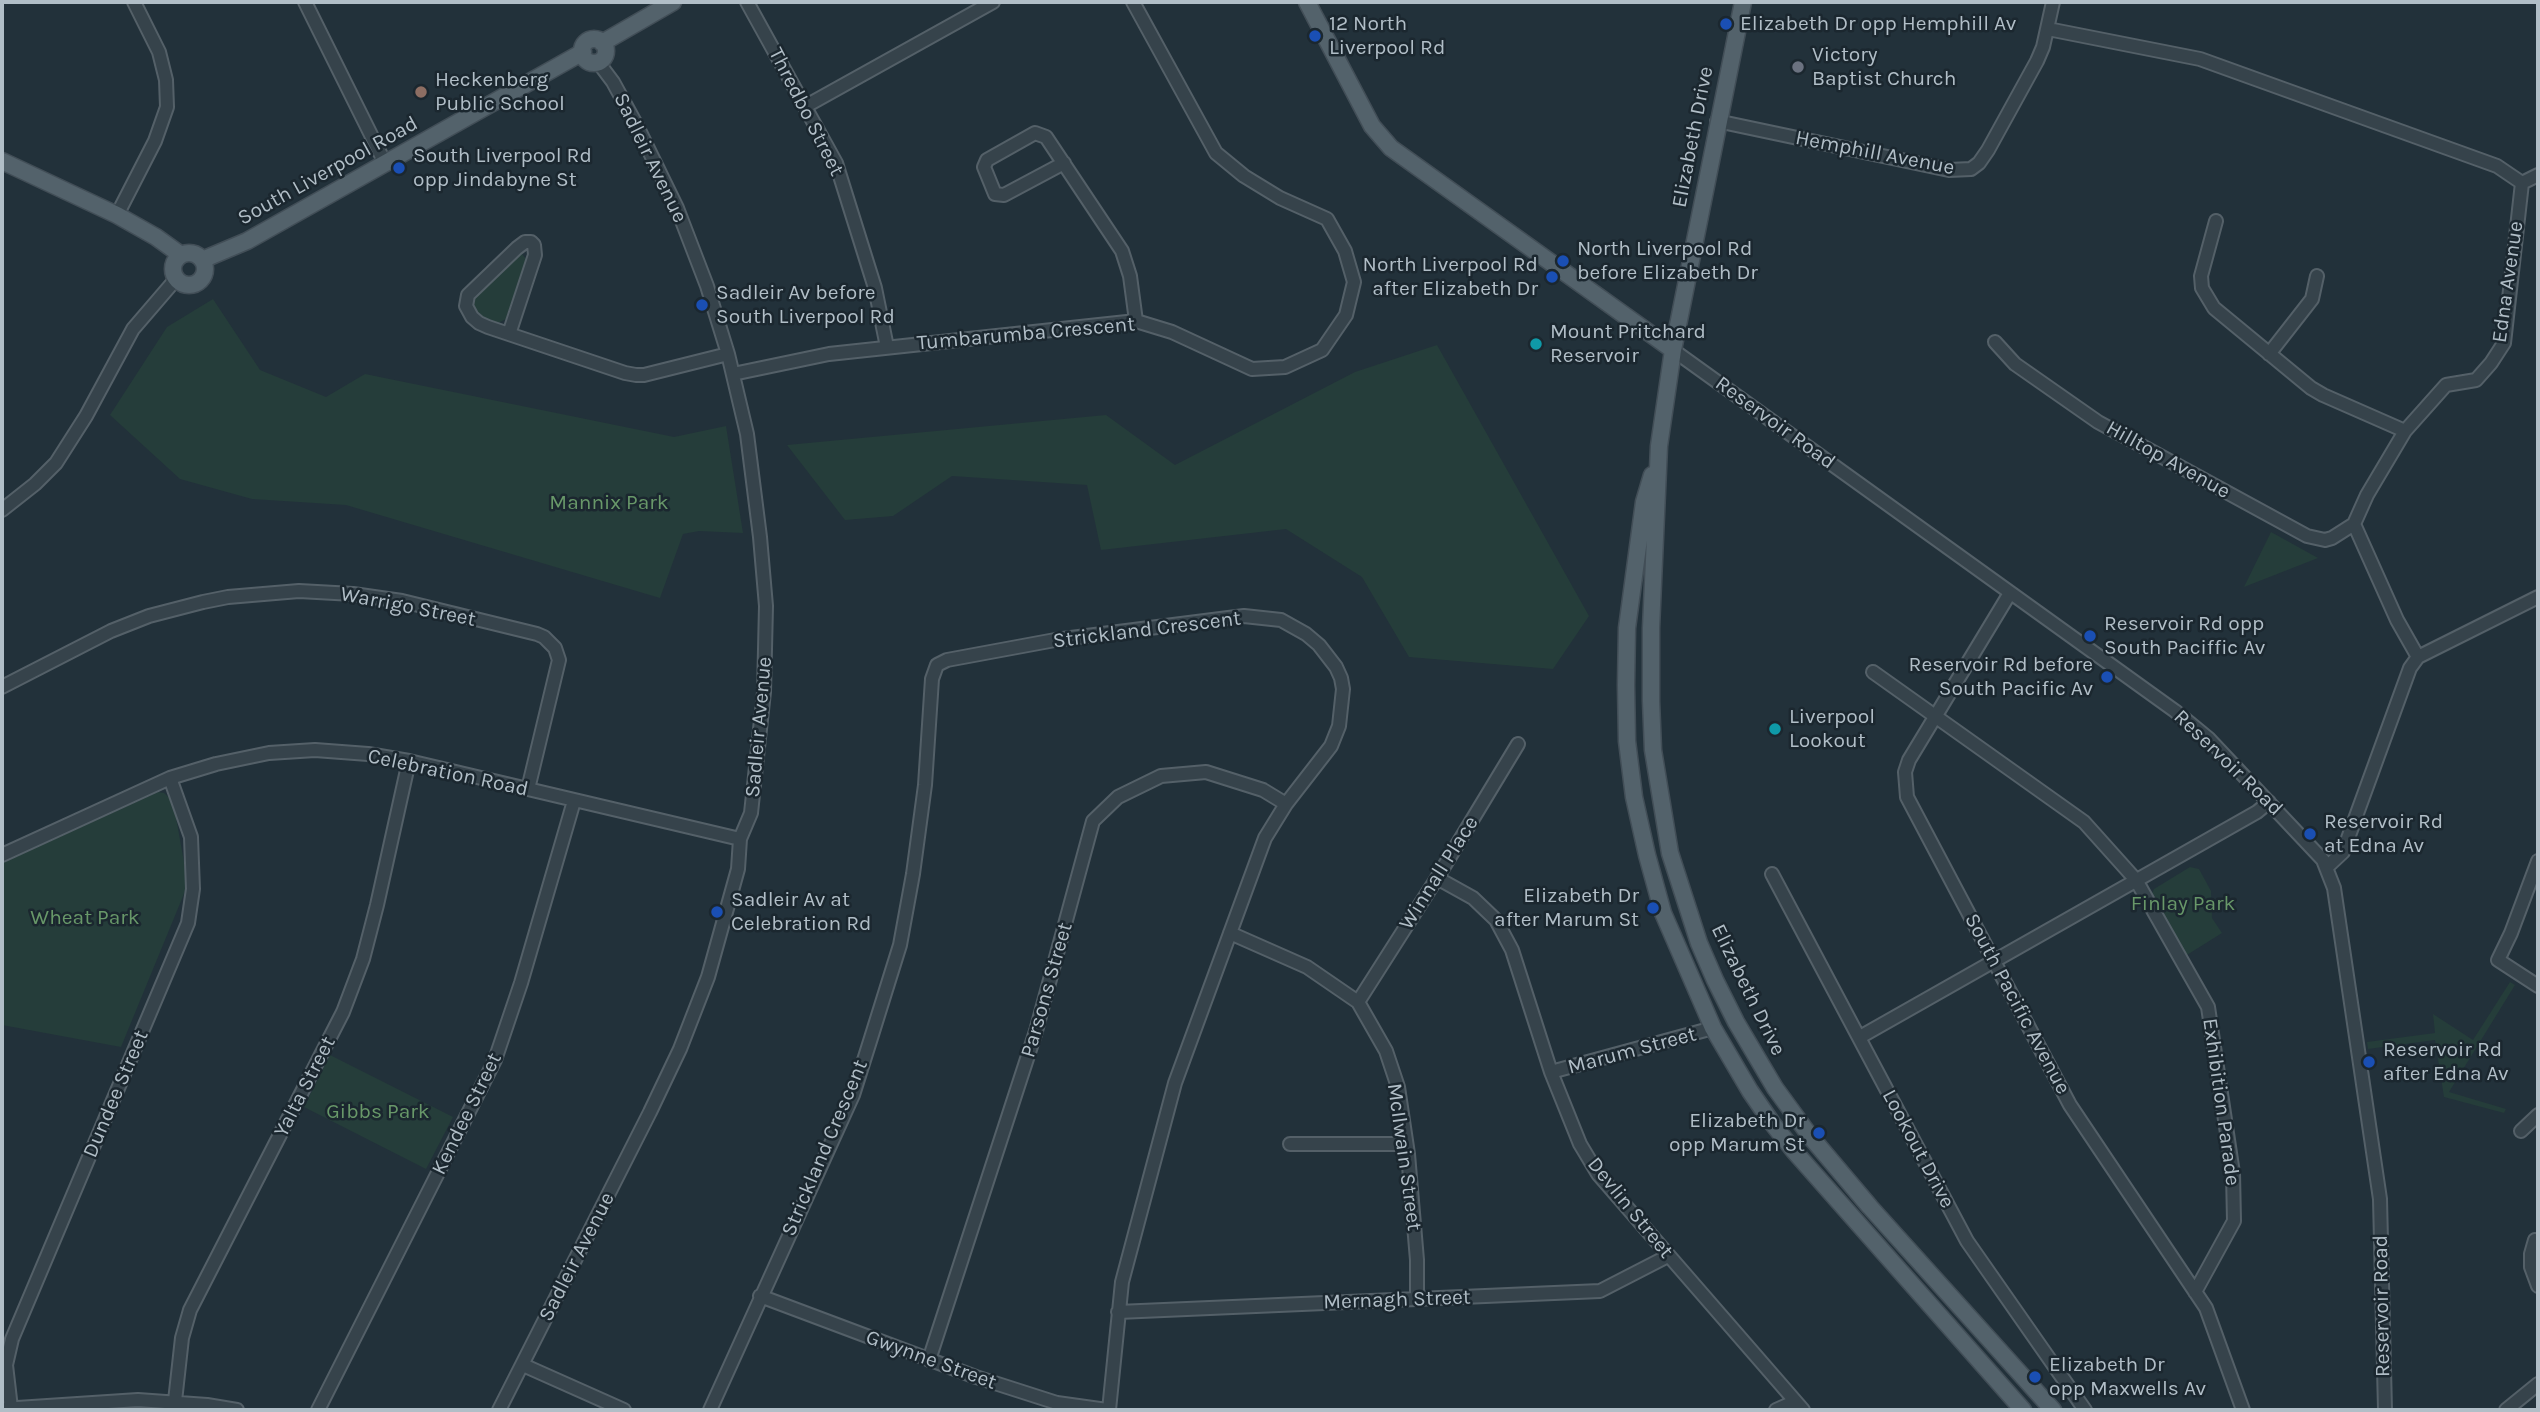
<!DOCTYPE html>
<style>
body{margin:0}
#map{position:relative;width:2540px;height:1412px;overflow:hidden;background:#22313a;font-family:Karla,sans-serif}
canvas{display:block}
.frame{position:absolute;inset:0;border:4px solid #b1bec7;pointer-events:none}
</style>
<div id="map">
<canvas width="2540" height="1412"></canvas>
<div class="frame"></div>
</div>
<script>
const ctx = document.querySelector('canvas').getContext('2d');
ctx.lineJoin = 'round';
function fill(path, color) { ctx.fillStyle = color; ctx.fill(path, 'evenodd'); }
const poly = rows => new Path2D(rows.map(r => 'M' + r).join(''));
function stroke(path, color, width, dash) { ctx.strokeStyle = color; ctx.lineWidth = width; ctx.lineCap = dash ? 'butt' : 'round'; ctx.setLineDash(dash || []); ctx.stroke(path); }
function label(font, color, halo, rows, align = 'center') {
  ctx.font = font + ' Karla,sans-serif'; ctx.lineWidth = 5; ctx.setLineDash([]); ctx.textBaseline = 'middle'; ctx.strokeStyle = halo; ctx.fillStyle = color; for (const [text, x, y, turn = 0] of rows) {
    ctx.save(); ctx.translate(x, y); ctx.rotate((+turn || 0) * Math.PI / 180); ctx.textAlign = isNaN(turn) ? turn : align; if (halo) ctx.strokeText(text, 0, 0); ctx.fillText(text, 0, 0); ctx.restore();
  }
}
const green = poly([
 [522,254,527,260,506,319,498,323,492,322,478,315,472,305,472,298,518,255],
 [213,299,260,370,326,397,365,374,674,437,726,426,743,533,699,531,683,534,660,598,346,505,252,499,180,479,110,415,167,327],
 [1437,345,1589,616,1553,669,1409,657,1362,577,1286,529,1101,550,1087,485,952,476,893,516,845,520,787,445,1106,415,1175,465,1355,372],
 [2271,532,2318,558,2244,587],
 [158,792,164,793,173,801,188,884,121,1047,2,1025,2,863],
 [2190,867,2199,869,2211,891,2212,918,2222,933,2182,958,2150,898,2154,889],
 [2510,982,2515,985,2449,1092,2506,1109,2504,1113,2444,1097,2435,1040,2368,1049,2367,1042,2435,1033,2433,1014,2473,1040],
 [330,1055,453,1117,426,1169,304,1107]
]);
const minor = poly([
 [305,2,385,163],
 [747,2,836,163,875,288,887,347],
 [2048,29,2200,59,2497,166,2522,183],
 [806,106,993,2],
 [1717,121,1949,170,1971,169,1979,163,1988,150,2037,61,2043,47,2053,2],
 [1064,163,1004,195,995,194,984,167,987,160,1035,133,1046,137,1122,251,1130,276,1136,321],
 [2522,183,2538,175],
 [117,215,155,141,167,107,166,80,159,52,134,2],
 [2216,221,2201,276,2202,288,2214,308,2311,388,2323,395,2405,431],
 [509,334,535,255,534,245,531,242,525,242,517,248,468,295,466,306,472,317,479,323,488,327,625,373,636,375,644,375,728,354],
 [1995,342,2015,364,2098,422,2307,536,2325,540,2332,538,2354,524],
 [1673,350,2175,711,2209,739,2323,860,2334,888,2380,1199,2385,1410],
 [2269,354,2312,299,2317,276],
 [733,374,829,354,1136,321,1172,332,1252,369,1285,367,1322,350,1346,315,1354,282,1345,251,1327,219,1280,198,1244,176,1216,153,1133,2],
 [2,510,35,484,56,463,86,416,133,329,176,279],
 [2010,593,1909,760,1905,772,1907,797,2070,1105,2206,1308,2243,1410],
 [2418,657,2538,597],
 [1873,672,2084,822,2136,880,2208,1007,2233,1173,2234,1221,2195,1292],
 [2,687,111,631,149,616,203,602,228,597,299,591,353,594,402,601,537,634,544,637,555,648,559,660,528,789],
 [2,855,170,778,216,764,269,753,315,750,368,754,409,761,740,839],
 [2538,861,2511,933,2498,960,2538,986],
 [2327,867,2343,852,2410,668,2418,657,2397,620,2354,524,2367,495,2405,431,2446,385,2476,380,2491,363,2504,343,2522,183],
 [1772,874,1967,1241,2085,1410],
 [1437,878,1473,898,1496,920,1512,950,1551,1072,1580,1144,1598,1174,1803,1410],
 [1230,933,1307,967,1358,1002,1386,1051,1398,1087,1408,1154,1417,1260,1417,1299],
 [1358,1002,1437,878,1518,744],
 [1860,1037,2257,812,2269,802],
 [1551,1072,1713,1028],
 [2521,1131,2538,1115],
 [1290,1144,1405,1144],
 [2535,1240,2531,1254,2531,1267,2538,1286],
 [760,1296,976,1377,1057,1403,1107,1410],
 [1118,1312,1600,1291,1668,1256],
 [929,1360,1036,1031,1093,821,1118,797,1161,776,1206,772,1263,790,1286,804],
 [523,1365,624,1410],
 [175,1401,182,1338,190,1310,343,1012,363,959,377,905,409,761],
 [11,1408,6,1365,12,1339,188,923,193,889,191,837,170,778],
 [2,1409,138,1400,207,1405,237,1410],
 [318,1410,495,1060,521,983,574,801],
 [499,1410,650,1112,680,1049,708,977,738,869,740,839,751,813,764,692,766,606,760,537,747,434,728,354,707,286,677,208,636,124,613,82,598,62],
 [710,1410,853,1095,871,1038,900,945,913,874,925,785,932,679,937,665,947,660,1055,640,1244,616,1281,620,1306,634,1319,645,1336,667,1341,678,1343,689,1339,726,1331,746,1286,804,1265,838,1175,1083,1122,1282,1109,1410],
 [1776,1410,1794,1402],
 [2506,1410,2538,1384]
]);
const major = poly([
 [1307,2,1372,126,1391,148,1673,350],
 [1743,2,1673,350,1659,446,1651,628,1651,701,1653,750,1670,853,1699,943,1715,980,1736,1022,1775,1088,1810,1136,1870,1207,2053,1410],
 '582 51a12 12 0 1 1 24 0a12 12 0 1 1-24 0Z',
 [602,43,673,2],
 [2,161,117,215,156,237,181,255],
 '173 269a16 16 0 1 1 32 0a16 16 0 1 1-32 0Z',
 [202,260,247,241,583,52],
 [1652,475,1644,502,1627,628,1626,685,1627,741,1634,797,1647,855,1663,913,1713,1028,1750,1091,1772,1123,1794,1151,2023,1410]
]);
const markers = [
 [1726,24,7,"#1a4fb4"],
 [1315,36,7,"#1a4fb4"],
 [1798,67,7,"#6b7280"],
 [421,92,7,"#8d6e63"],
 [399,168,7,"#1a4fb4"],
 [1563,261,7,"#1a4fb4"],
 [1552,277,7,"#1a4fb4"],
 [702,305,7,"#1a4fb4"],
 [1536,344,7,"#0f9aa8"],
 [2090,636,7,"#1a4fb4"],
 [2107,677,7,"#1a4fb4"],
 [1775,729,7,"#0f9aa8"],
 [2310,834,7,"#1a4fb4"],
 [1653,908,7,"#1a4fb4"],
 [717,912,7,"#1a4fb4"],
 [2369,1062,7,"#1a4fb4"],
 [1819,1133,7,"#1a4fb4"],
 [2035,1377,7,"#1a4fb4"]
];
const poiNames = [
 ["12 North",1329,24],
 ["Liverpool Rd",1329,48],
 ["Elizabeth Dr opp Hemphill Av",1740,24],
 ["Victory",1812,55],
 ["Baptist Church",1812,79],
 ["Heckenberg",435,80],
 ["Public School",435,104],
 ["South Liverpool Rd",413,156],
 ["opp Jindabyne St",413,180],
 ["North Liverpool Rd",1577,249],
 ["before Elizabeth Dr",1577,273],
 ["North Liverpool Rd",1538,265,"right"],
 ["after Elizabeth Dr",1538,289,"right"],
 ["Sadleir Av before",716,293],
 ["South Liverpool Rd",716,317],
 ["Mount Pritchard",1550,332],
 ["Reservoir",1550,356],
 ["Reservoir Rd opp",2104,624],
 ["South Paciffic Av",2104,648],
 ["Reservoir Rd before",2093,665,"right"],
 ["South Pacific Av",2093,689,"right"],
 ["Liverpool",1789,717],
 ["Lookout",1789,741],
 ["Reservoir Rd",2324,822],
 ["at Edna Av",2324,846],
 ["Elizabeth Dr",1639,896,"right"],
 ["after Marum St",1639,920,"right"],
 ["Sadleir Av at",731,900],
 ["Celebration Rd",731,924],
 ["Reservoir Rd",2383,1050],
 ["after Edna Av",2383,1074],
 ["Elizabeth Dr",1805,1121,"right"],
 ["opp Marum St",1805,1145,"right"],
 ["Elizabeth Dr",2049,1365],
 ["opp Maxwells Av",2049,1389]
];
const streetNames = [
 ["Thredbo Street",806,112,63],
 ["Elizabeth Drive",1693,137,-79],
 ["Hemphill Avenue",1875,153,11],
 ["Sadleir Avenue",650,158,64],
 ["South Liverpool Road",328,171,-29],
 ["Edna Avenue",2508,282,-82],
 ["Tumbarumba Crescent",1026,334,-5],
 ["Reservoir Road",1775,423,36],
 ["Hilltop Avenue",2168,460,29],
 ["Warrigo Street",408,607,11],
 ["Strickland Crescent",1147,630,-7],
 ["Sadleir Avenue",759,727,-85],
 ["Reservoir Road",2228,763,44],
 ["Celebration Road",448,773,12],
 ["Winnall Place",1439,873,-58],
 ["Parsons Street",1047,990,-74],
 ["Elizabeth Drive",1748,990,64],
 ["South Pacific Avenue",2017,1004,62],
 ["Marum Street",1632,1051,-15],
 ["Yalta Street",305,1087,-63],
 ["Dundee Street",116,1094,-67],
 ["Exhibition Parade",2221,1102,82],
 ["Kendee Street",467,1114,-64],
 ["Strickland Crescent",825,1148,-67],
 ["Lookout Drive",1918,1149,62],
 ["McIlwain Street",1404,1157,82],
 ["Devlin Street",1630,1208,51],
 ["Sadleir Avenue",577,1257,-63],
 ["Mernagh Street",1397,1300,-2],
 ["Reservoir Road",2382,1306,-91],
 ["Gwynne Street",931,1360,20]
];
const parkNames = [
 ["Mannix Park",609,503],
 ["Finlay Park",2183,904],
 ["Wheat Park",85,918],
 ["Gibbs Park",378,1112]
];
fill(green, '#253d3a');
stroke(minor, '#546068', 16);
stroke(major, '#424e57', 19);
stroke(minor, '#36434b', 12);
stroke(major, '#53626b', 16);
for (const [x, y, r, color] of markers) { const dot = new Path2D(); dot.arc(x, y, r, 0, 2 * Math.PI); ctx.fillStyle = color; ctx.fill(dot); stroke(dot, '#1b272f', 2.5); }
label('21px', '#b1bec7', '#1b272f', poiNames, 'left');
label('21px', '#b1bec7', '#1b272f', streetNames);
label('21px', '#689869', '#1b272f', parkNames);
</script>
